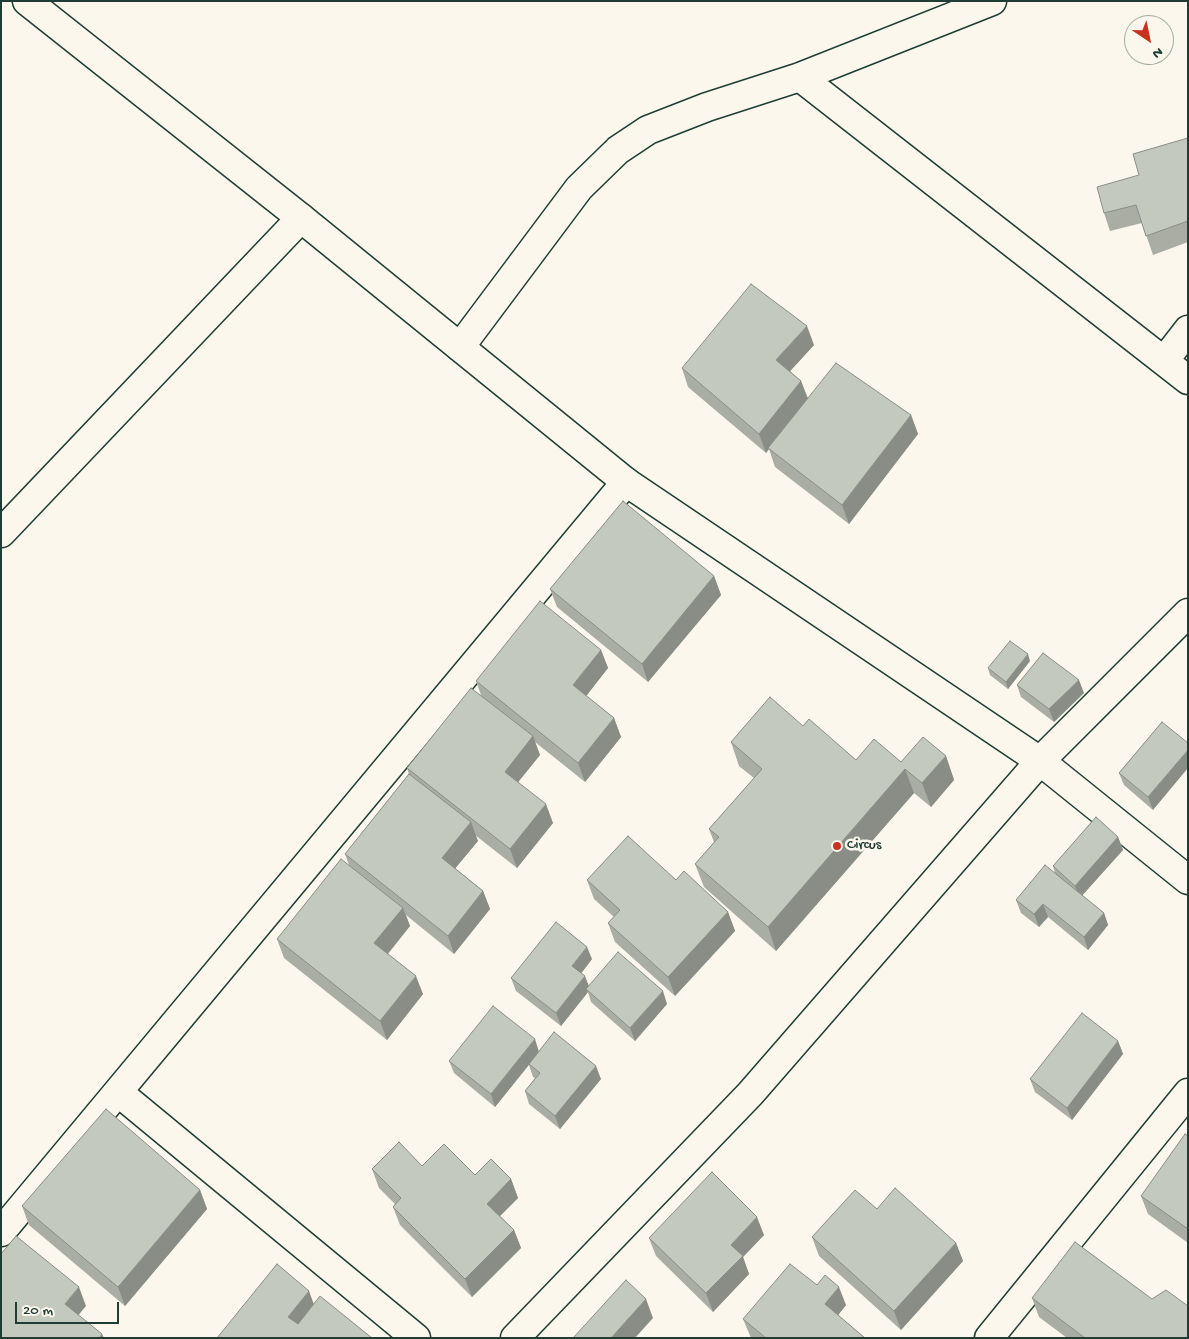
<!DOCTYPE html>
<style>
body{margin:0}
#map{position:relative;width:1189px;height:1339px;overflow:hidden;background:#fbf7ec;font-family:"Gochi Hand",sans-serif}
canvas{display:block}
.frame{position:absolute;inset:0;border:2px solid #1f3d34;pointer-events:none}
.north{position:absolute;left:1124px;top:15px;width:50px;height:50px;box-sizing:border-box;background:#fbf7ec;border:1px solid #a3ada2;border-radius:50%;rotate:146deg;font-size:14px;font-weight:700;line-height:20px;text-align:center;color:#1f3d34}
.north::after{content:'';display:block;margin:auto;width:18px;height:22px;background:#c8321e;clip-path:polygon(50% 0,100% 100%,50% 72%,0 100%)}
.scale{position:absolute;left:15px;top:1302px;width:104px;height:22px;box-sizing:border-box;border:2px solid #1f3d34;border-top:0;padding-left:6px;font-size:15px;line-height:18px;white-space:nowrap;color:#1f3d34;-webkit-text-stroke:4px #fbf7ec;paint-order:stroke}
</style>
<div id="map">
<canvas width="1189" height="1339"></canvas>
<div class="frame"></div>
<div class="north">N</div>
<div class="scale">20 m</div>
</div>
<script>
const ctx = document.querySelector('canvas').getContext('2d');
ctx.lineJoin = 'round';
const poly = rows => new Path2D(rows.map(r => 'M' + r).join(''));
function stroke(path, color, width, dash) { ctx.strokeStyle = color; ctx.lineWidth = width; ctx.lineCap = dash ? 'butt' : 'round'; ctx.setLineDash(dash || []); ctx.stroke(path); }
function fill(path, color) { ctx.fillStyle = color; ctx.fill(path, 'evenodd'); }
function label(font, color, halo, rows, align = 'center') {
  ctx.font = font + ' "Gochi Hand",sans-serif'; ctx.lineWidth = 5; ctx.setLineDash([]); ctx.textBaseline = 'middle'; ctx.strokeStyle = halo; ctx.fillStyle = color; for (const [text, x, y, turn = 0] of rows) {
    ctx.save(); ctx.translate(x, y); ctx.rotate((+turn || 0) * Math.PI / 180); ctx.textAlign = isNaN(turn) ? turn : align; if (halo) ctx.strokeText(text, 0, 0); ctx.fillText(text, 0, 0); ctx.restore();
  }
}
const minor = poly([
 [800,77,1188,380],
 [460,347,579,188,618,150,648,130,707,107,800,77,992,1],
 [1164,361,1188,330],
 [1,533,301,218],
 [118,1092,416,1338],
 [1,1232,626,482],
 [515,1338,750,1094,1040,761,1188,613],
 [989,1338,1188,1093]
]);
const tertiary = poly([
 [27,1,301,218,626,482,1040,761,1188,880]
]);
const wall = poly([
 [1188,138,1188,242,1153,255,1142,223,1110,231,1104,213],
 [814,345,790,371,801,381,808,398,911,415,918,434,849,524,775,467,769,449,766,453,688,387,682,368],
 [714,576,721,595,648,682,557,607,550,589],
 [601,650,608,668,586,696,614,718,621,737,585,782,535,742,540,755,518,782,553,823,517,868,475,835,478,841,455,868,483,891,490,909,454,954,406,915,410,926,388,954,423,994,387,1040,284,958,277,939,349,865,345,854,409,774,407,768,481,695,476,681],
 [1030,661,1008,689,990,675,988,668],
 [1017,685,1084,693,1054,722,1021,697],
 [1162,722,1153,810,1124,785,1119,773],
 [803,726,856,760,901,762,946,756,954,780,931,807,914,793,776,951,704,887,695,864,714,842,709,829,754,778,739,766,731,742],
 [1118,837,1123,850,1082,895,1104,913,1108,925,1088,950,1048,917,1039,927,1021,913,1016,900,1055,873,1053,866],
 [587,880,676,880,728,912,735,931,675,996,615,942,608,923,614,917,594,899],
 [592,959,581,973,589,986,667,1004,635,1041,591,1002,588,992,561,1026,516,991,511,978],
 [1118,1041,1123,1054,1072,1120,1035,1092,1030,1079],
 [539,1051,601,1079,560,1129,529,1104,525,1091,535,1078,533,1077,529,1065,495,1107,454,1073,449,1061],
 [1188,1136,1188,1243,1148,1214,1141,1196],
 [422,1166,475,1175,511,1179,518,1198,500,1216,514,1230,521,1248,472,1297,400,1225,393,1207,395,1204,379,1188,372,1169],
 [200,1190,207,1209,125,1306,29,1225,22,1206],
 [877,1209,956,1243,963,1261,901,1330,819,1256,812,1237],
 [764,1235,743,1257,749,1274,713,1312,656,1256,649,1238],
 [817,1285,846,1305,838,1315,865,1338,751,1338,743,1319],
 [1032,1298,1152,1299,1188,1338,1067,1338,1039,1317]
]);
const shadedWall = poly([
 [807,326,814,345,783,379,776,360],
 [801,381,808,400,768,448,769,449,766,453,759,434],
 [911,415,918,434,849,524,842,505],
 [714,576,721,595,648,682,642,664],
 [601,650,608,668,580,704,573,685],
 [1028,654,1030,661,1008,689,1006,682],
 [1079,680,1084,693,1054,722,1049,709],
 [614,718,621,737,585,782,578,763],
 [533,736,540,755,511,791,505,772],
 [1188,750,1188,768,1153,810,1148,797],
 [946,756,954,780,931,807,922,783],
 [905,769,914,793,776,951,768,927],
 [546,804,553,823,517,868,510,849],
 [471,822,478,841,449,876,442,858],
 [1118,837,1123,850,1080,898,1075,886],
 [483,891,490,909,454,954,448,936],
 [1043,904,1048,917,1039,927,1034,914],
 [403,908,410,926,381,962,374,943],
 [728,912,735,931,675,996,668,977],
 [1104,913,1108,925,1088,950,1084,937],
 [587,947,592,959,577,979,572,966],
 [416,976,423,994,387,1040,380,1021],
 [585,976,590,989,586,989,588,992,561,1026,556,1013],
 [663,991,667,1004,635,1041,630,1028],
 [535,1039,539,1052,495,1107,491,1094],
 [1118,1041,1123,1054,1072,1120,1067,1108],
 [596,1066,601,1079,560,1129,555,1116],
 [511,1179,518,1198,494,1222,487,1204],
 [200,1190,207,1209,125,1306,118,1287],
 [757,1217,764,1235,743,1257,749,1274,713,1312,706,1293,731,1245],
 [514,1230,521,1248,472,1297,465,1279],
 [956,1243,963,1261,901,1330,894,1311],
 [79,1287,86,1306,72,1323,65,1304],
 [839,1287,846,1305,832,1323,825,1304],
 [309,1291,316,1310,295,1336,288,1317],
 [646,1299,653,1318,635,1338,611,1338],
 [102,1334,104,1338,99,1338]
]);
const building = poly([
 [1188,138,1188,221,1146,236,1136,205,1104,213,1097,187,1139,175,1133,154,1188,138],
 [751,284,807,326,776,360,801,381,759,434,682,368,751,284],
 [836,363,911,415,842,505,768,448,836,363],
 [623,501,714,576,642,664,550,589,623,501],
 [540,601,601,650,573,685,614,718,578,763,476,681,540,601],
 [1010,641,1028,654,1006,682,988,668,1010,641],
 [1043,653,1079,680,1049,709,1017,685,1043,653],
 [471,688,533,736,505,772,546,804,510,849,407,768,471,688],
 [770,697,803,726,809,719,856,760,874,739,901,762,923,737,946,756,922,783,905,769,768,927,695,864,719,837,709,829,762,769,731,742,770,697],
 [1162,722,1188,743,1188,750,1148,797,1119,773,1162,722],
 [409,774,471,822,442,858,483,891,448,936,345,854,409,774],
 [1096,817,1118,837,1075,886,1053,866,1096,817],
 [628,836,676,880,684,871,728,912,668,977,608,923,620,910,587,880,628,836],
 [341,859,403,908,374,943,416,976,380,1021,277,939,341,859],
 [1045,865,1104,913,1084,937,1043,904,1034,914,1016,900,1045,865],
 [556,922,587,947,572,966,585,976,556,1013,511,978,556,922],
 [618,952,663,991,630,1028,586,989,618,952],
 [493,1006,535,1039,491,1094,449,1061,493,1006],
 [1082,1013,1118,1041,1067,1108,1030,1079,1082,1013],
 [554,1032,596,1066,555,1116,525,1091,540,1073,529,1064,554,1032],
 [106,1109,200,1190,118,1287,22,1206,106,1109],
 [1185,1134,1188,1136,1188,1229,1141,1196,1185,1134],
 [399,1142,422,1166,444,1144,475,1175,491,1159,511,1179,487,1204,514,1230,465,1279,393,1207,401,1198,372,1169,399,1142],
 [712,1172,757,1217,731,1245,743,1256,706,1293,649,1238,712,1172],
 [895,1188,956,1243,894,1311,812,1237,855,1190,877,1209,895,1188],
 [16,1236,79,1287,65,1304,102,1334,99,1338,1,1338,1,1254,16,1236],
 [1075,1242,1152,1299,1166,1290,1188,1306,1188,1338,1085,1338,1032,1298,1075,1242],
 [277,1264,309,1291,288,1317,298,1324,320,1296,372,1338,217,1338,277,1264],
 [790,1264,817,1285,825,1275,839,1287,825,1304,865,1338,766,1338,743,1319,790,1264],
 [626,1280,646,1299,611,1338,573,1338,626,1280]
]);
const markers = [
 [837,846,5,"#c8321e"]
];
const poiNames = [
 ["Circus",847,846]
];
stroke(minor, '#1f3d34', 31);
stroke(tertiary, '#1f3d34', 31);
stroke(minor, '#fbf7ec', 28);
stroke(tertiary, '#fbf7ec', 28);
fill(wall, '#a9ada3');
fill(shadedWall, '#898d85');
fill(building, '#c4c9be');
stroke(building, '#898d85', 1);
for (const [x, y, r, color] of markers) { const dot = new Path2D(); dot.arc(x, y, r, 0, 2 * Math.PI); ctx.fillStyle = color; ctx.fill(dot); stroke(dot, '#fbf7ec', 2); }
label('15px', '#1f3d34', '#fbf7ec', poiNames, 'left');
</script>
